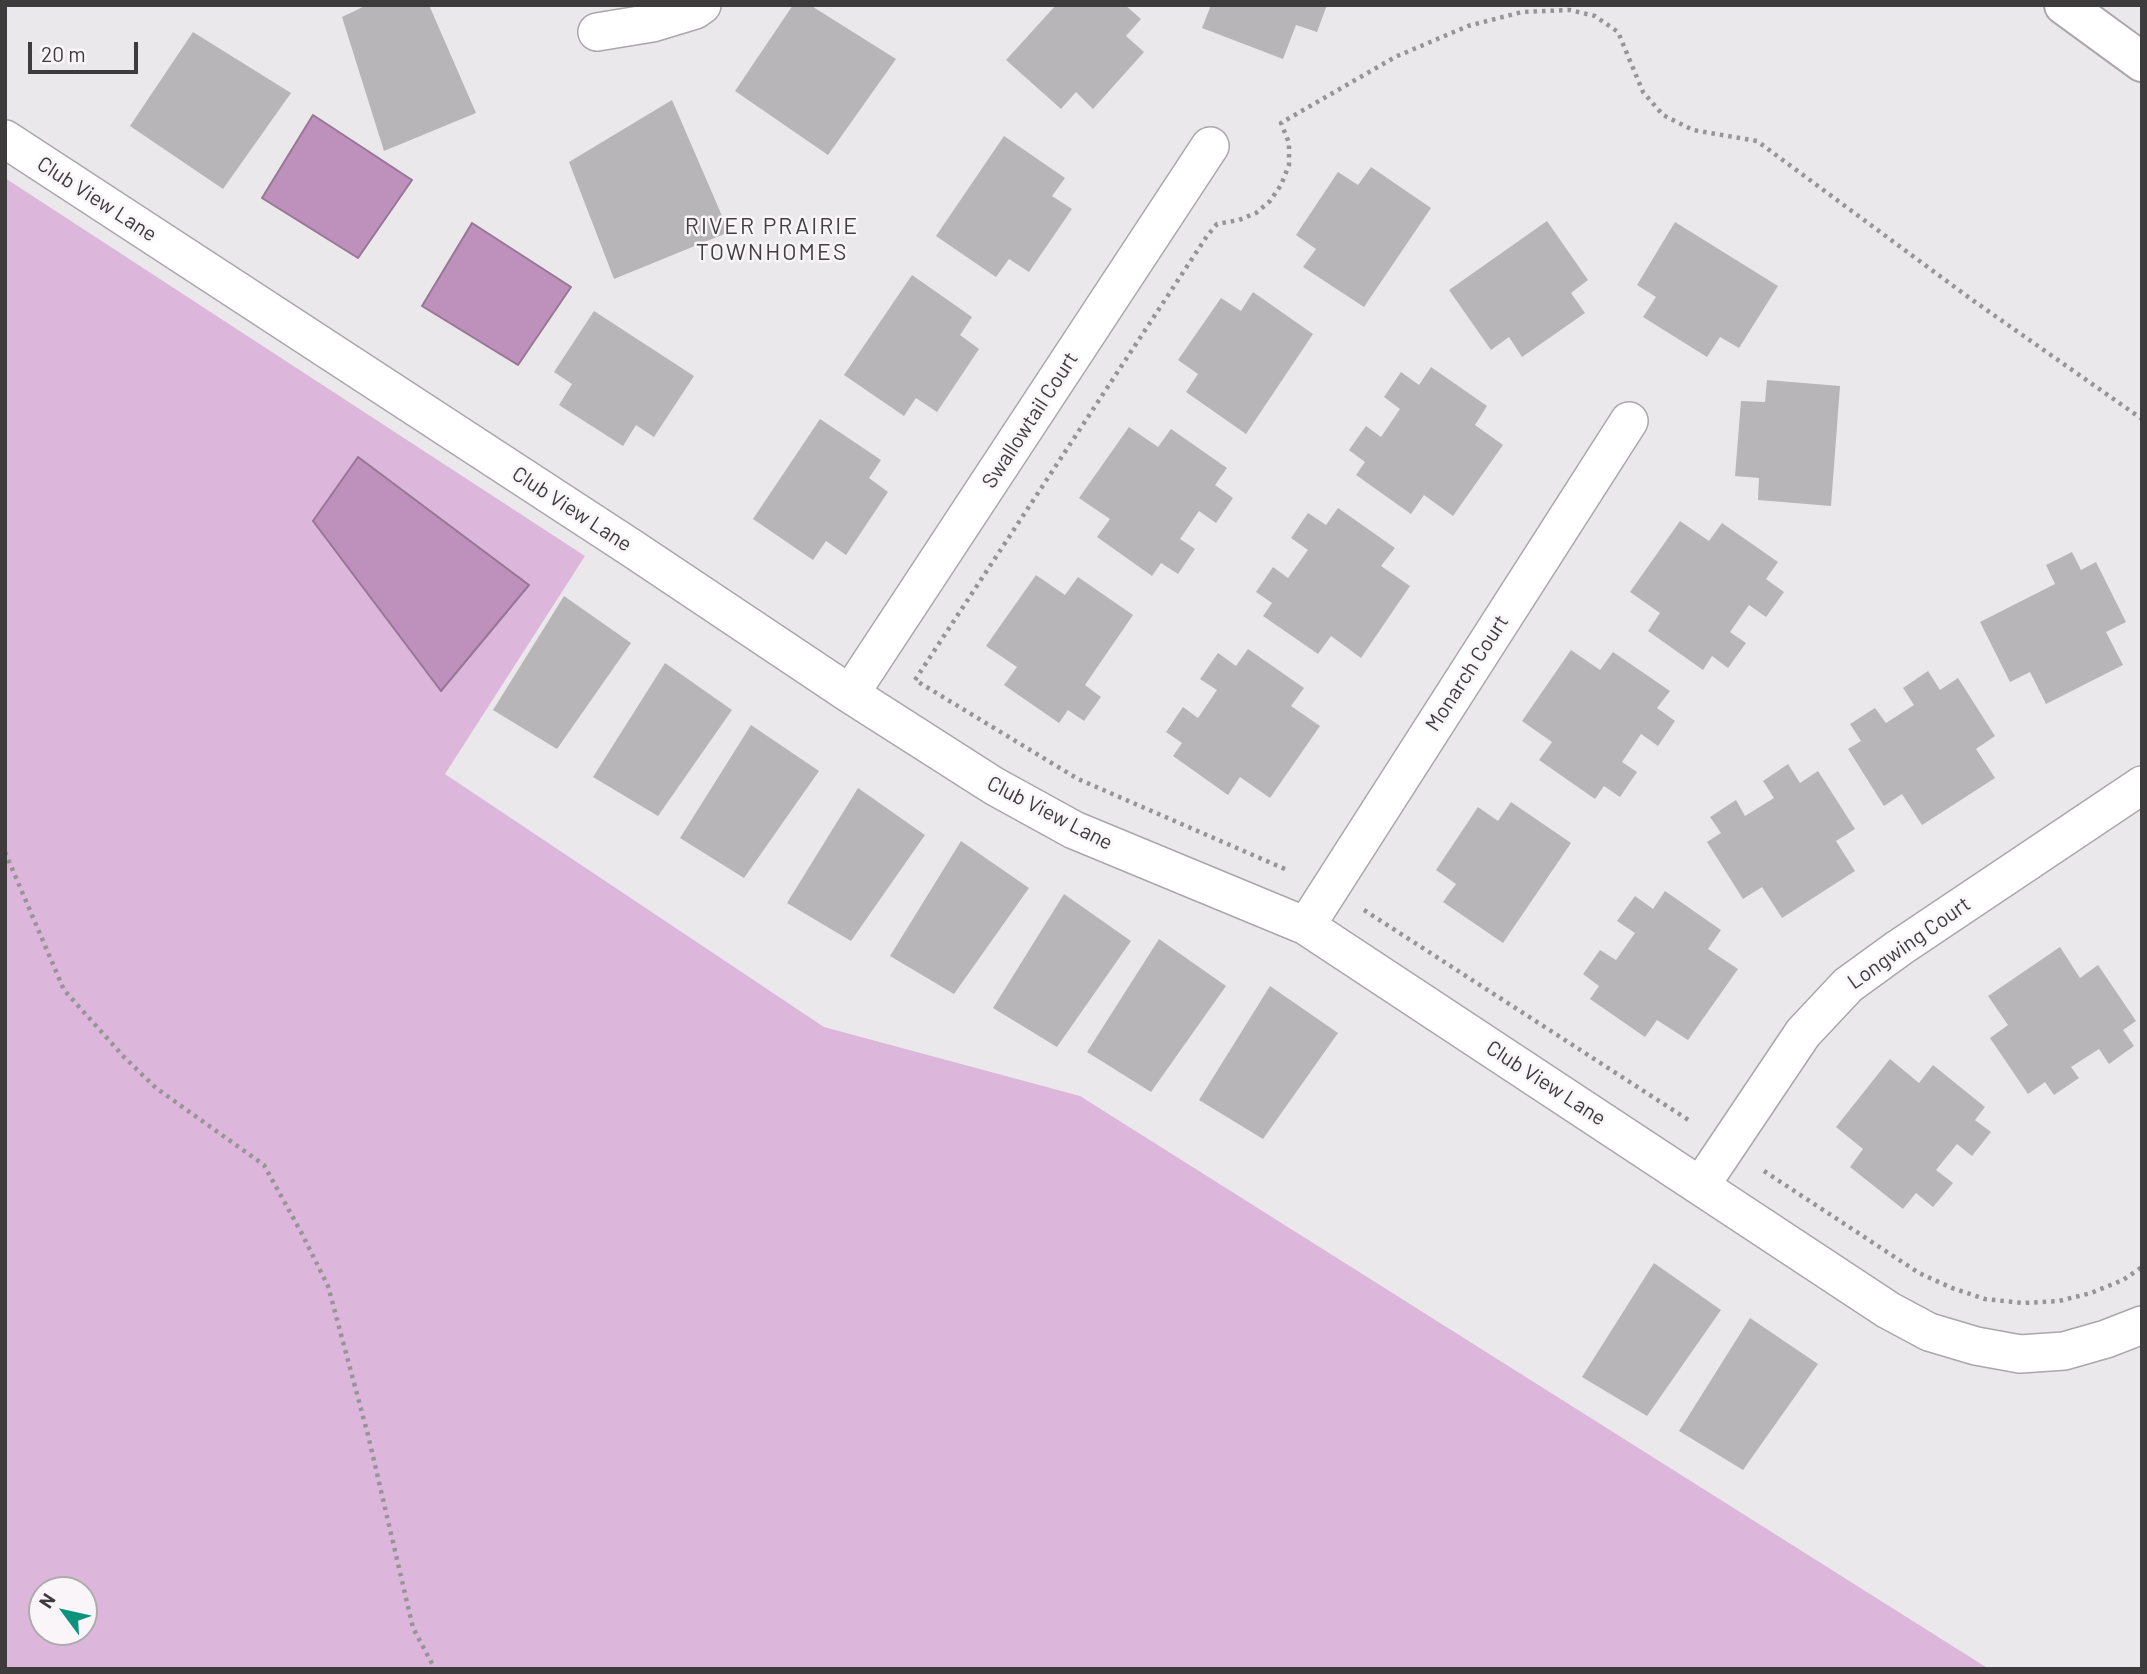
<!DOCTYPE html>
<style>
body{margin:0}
#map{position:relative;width:2147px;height:1674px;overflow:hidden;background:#ebe8eb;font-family:Barlow,sans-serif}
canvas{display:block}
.frame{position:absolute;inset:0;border:7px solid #3d3b3c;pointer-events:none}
.north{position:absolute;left:28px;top:1576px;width:70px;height:70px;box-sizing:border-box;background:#f9f5f8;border:2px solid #aeabad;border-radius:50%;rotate:303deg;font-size:19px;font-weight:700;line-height:28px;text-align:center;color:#3d3b3c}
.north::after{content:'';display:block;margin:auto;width:24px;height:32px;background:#0a937e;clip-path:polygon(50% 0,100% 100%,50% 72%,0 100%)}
.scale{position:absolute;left:28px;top:42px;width:110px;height:32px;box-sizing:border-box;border:4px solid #3d3b3c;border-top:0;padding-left:9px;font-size:21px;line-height:24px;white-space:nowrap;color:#3d3b3c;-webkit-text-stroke:5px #f9f5f8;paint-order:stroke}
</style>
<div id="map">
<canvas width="2147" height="1674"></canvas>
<div class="frame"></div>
<div class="north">N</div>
<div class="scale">20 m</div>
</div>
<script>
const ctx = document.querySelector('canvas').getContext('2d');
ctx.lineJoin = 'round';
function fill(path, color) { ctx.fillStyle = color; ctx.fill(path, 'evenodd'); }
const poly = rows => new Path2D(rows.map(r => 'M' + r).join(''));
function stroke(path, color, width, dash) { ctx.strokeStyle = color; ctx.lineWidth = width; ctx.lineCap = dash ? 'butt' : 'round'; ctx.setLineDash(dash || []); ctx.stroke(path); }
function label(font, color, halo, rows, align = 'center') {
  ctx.font = font + ' Barlow,sans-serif'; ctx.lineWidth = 5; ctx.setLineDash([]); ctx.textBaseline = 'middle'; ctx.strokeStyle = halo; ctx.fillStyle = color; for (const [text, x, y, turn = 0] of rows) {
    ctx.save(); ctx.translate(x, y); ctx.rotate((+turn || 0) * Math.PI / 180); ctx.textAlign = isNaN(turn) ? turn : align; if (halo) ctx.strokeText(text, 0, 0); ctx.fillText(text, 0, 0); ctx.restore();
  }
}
const green = poly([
 [5,178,585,556,445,774,824,1027,1080,1096,1989,1669,5,1669],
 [42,1590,84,1590,84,1632,42,1632]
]);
const water = poly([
 [313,115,412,180,358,258,262,198,313,115],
 [472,223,571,287,518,365,422,306,472,223],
 [358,457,529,585,441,691,313,521,358,457]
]);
const building = poly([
 [367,5,429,5,476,113,384,151,342,17],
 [793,5,810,5,896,59,828,155,735,91],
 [1056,5,1125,5,1141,19,1126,36,1144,52,1093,109,1076,92,1061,109,1006,60],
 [1211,5,1327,5,1317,32,1296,25,1283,59,1202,28],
 [193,32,291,93,223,189,130,126],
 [672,100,729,232,614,279,569,162],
 [1004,136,1065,178,1052,196,1072,209,1029,272,1009,259,996,277,936,236],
 [1371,167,1431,208,1364,307,1303,267,1316,249,1296,235,1338,172,1358,185],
 [1547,221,1588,280,1571,293,1585,313,1522,357,1509,337,1491,350,1449,290],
 [1675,222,1778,286,1739,348,1720,337,1707,357,1643,317,1656,297,1637,285],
 [912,275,972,317,960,335,979,349,937,412,916,398,904,416,844,375],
 [1253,292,1313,334,1246,434,1186,392,1198,374,1178,360,1221,298,1241,311],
 [594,311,694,376,654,437,636,425,623,446,559,405,572,384,554,372],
 [1431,367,1487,406,1475,425,1503,445,1453,516,1424,495,1411,514,1356,475,1365,462,1349,450,1366,426,1381,437,1400,409,1384,397,1401,372,1419,385],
 [1767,380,1840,386,1831,506,1758,500,1759,478,1735,476,1741,401,1765,402],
 [820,419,881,460,869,478,888,492,846,555,826,541,813,560,753,519],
 [1129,427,1158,447,1171,429,1227,468,1215,485,1233,498,1216,523,1199,511,1180,539,1195,549,1178,574,1161,563,1152,576,1097,537,1110,519,1079,498],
 [1338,508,1395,548,1381,566,1410,586,1361,658,1331,636,1318,654,1263,616,1272,603,1256,592,1273,567,1288,578,1308,550,1291,538,1308,513,1326,525],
 [1680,521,1709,541,1722,523,1778,562,1766,579,1784,592,1766,617,1749,605,1730,632,1746,643,1728,668,1712,656,1703,670,1648,631,1660,613,1630,592],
 [2072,552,2081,570,2096,562,2126,622,2106,632,2123,665,2046,704,2030,672,2010,682,1980,622,2055,584,2046,565],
 [1036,575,1065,595,1078,577,1133,615,1085,685,1101,697,1084,721,1068,710,1059,723,1004,685,1017,667,986,646],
 [564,596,631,643,557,749,493,710],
 [1248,649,1304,688,1291,706,1320,726,1270,798,1240,777,1228,795,1173,756,1182,743,1166,732,1183,707,1198,718,1217,690,1200,679,1218,653,1236,666],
 [1571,650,1600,670,1613,652,1670,691,1657,708,1675,721,1658,746,1641,734,1622,762,1637,772,1620,797,1604,786,1595,799,1539,760,1552,742,1522,721],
 [665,663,732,710,658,816,593,777],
 [1928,671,1940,690,1958,678,1995,736,1976,749,1995,778,1922,825,1902,794,1884,806,1848,749,1861,741,1850,724,1875,708,1886,723,1914,705,1903,688],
 [751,725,819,771,744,878,680,838],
 [1788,764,1800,783,1818,771,1855,829,1836,841,1855,871,1782,918,1762,887,1743,899,1707,842,1721,833,1710,817,1736,800,1745,816,1774,798,1763,781],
 [858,788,925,835,851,941,787,903],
 [1511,802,1571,843,1503,943,1443,902,1456,884,1436,870,1478,807,1498,821],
 [961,841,1029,888,954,994,890,956],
 [1665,891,1721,930,1708,949,1738,969,1688,1040,1657,1020,1645,1037,1590,999,1599,986,1583,974,1600,950,1616,960,1635,933,1617,921,1635,896,1653,909],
 [1064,894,1131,941,1057,1047,993,1008],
 [1159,939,1226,986,1151,1092,1087,1052],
 [2060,947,2080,978,2098,965,2136,1021,2123,1030,2134,1046,2109,1064,2099,1049,2071,1067,2079,1078,2054,1095,2045,1082,2028,1094,1990,1038,2008,1025,1988,996],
 [1270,986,1338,1033,1263,1139,1199,1100],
 [1890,1059,1919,1083,1933,1065,1985,1107,1975,1120,1991,1132,1972,1156,1957,1144,1936,1170,1953,1183,1933,1207,1916,1193,1903,1209,1850,1167,1863,1149,1836,1127],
 [1654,1263,1721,1310,1647,1416,1582,1377],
 [1750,1318,1818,1364,1743,1470,1679,1431]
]);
const path = poly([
 [5,852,64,990,124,1057,156,1088,264,1165,301,1232,328,1286,368,1435,413,1628,435,1669],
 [1285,869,1078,779,915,680,1207,236,1217,224,1239,220,1256,213,1270,201,1281,185,1289,165,1289,143,1281,123,1395,57,1468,26,1522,12,1570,10,1595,16,1618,32,1643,92,1663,115,1693,130,1757,141,1971,299,2142,419],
 [1364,910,1690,1121],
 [1764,1171,1919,1273,1952,1288,1985,1299,2023,1303,2059,1301,2091,1293,2123,1280,2142,1267]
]);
const minor = poly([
 [597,32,652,23,695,10,702,5],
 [5,139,633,549,850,694,994,786,1074,830,1306,926,1888,1310,1929,1332,1976,1346,2020,1354,2064,1351,2106,1339,2142,1325],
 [850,694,1210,146],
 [1306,926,1629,421],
 [1701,1185,1803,1033,1848,985,1899,948,2142,785]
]);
const highway = poly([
 [2064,5,2142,62]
]);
const streetNames = [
 ["Club View Lane",97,199,33],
 ["Swallowtail Court",1030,420,-57],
 ["Club View Lane",572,509,33],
 ["Monarch Court",1467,673,-57],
 ["Club View Lane",1050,813,27],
 ["Longwing Court",1909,943,-35],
 ["Club View Lane",1546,1083,33]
];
const neighbourhoodNames = [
 ["RIVER PRAIRIE",772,226],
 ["TOWNHOMES",772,252]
];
fill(green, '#ddb7db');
fill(water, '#be90bc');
stroke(water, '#977696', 2);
fill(building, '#b8b5b8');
stroke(minor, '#aaa7aa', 40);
stroke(highway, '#aaa7aa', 42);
stroke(path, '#969496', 4.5, [3.5, 5]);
stroke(minor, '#fff', 37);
stroke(highway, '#fff', 38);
label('21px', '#3d3b3c', '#f9f5f8', streetNames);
ctx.letterSpacing = '2px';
label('23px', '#434043', '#f9f5f8', neighbourhoodNames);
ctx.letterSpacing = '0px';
</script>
